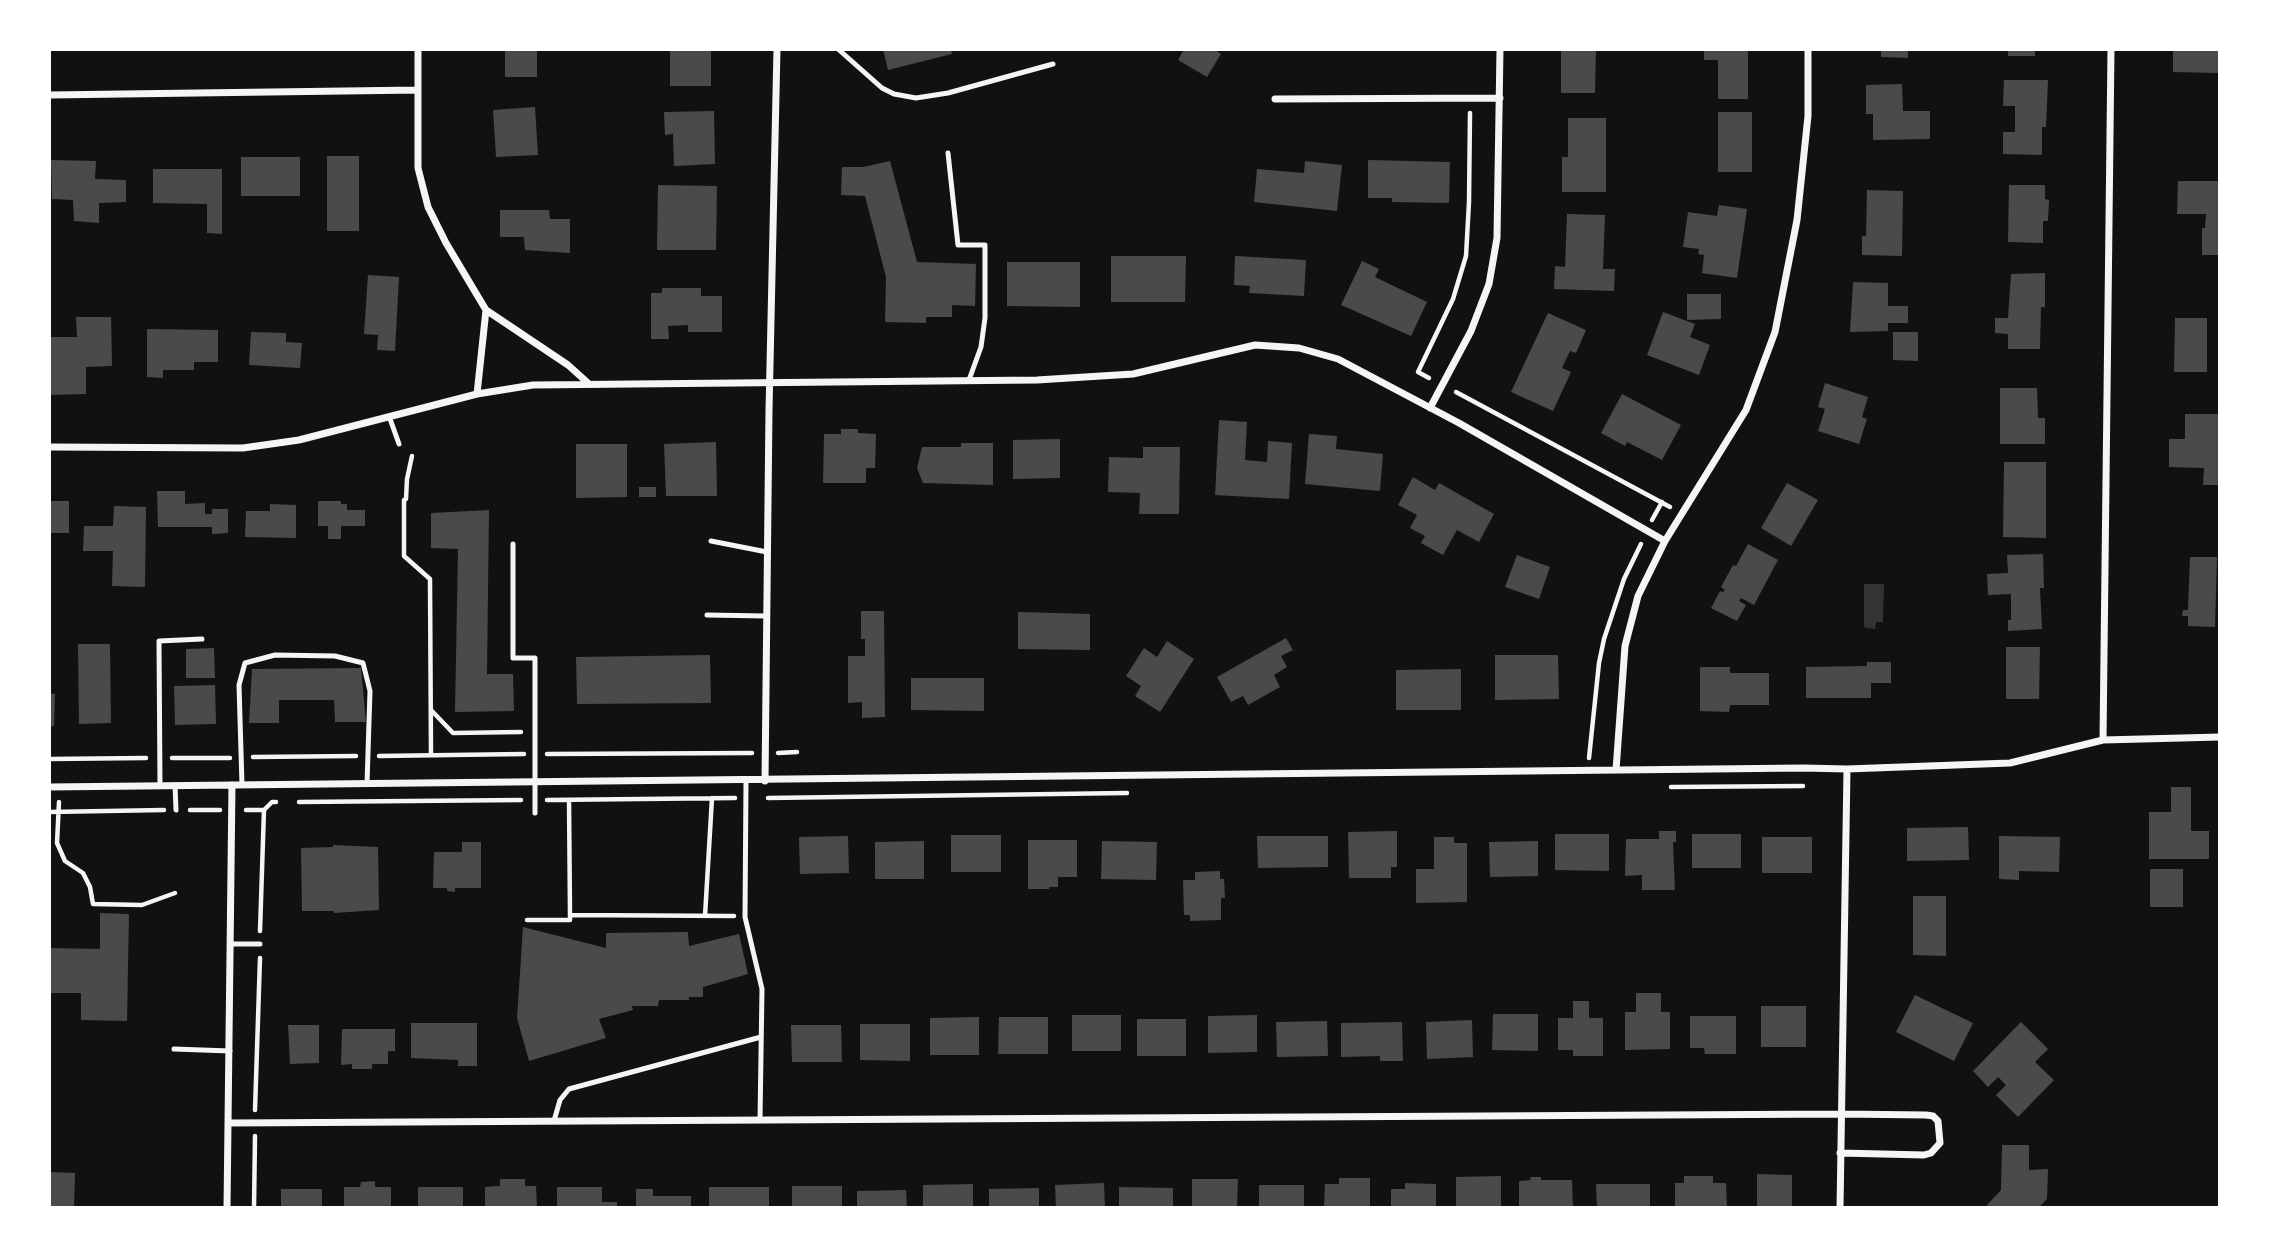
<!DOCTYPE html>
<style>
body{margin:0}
#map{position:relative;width:2269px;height:1257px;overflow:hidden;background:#111;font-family:"Work Sans",sans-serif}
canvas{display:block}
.frame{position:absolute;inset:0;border:51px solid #fff;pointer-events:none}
</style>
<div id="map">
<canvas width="2269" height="1257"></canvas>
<div class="frame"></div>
</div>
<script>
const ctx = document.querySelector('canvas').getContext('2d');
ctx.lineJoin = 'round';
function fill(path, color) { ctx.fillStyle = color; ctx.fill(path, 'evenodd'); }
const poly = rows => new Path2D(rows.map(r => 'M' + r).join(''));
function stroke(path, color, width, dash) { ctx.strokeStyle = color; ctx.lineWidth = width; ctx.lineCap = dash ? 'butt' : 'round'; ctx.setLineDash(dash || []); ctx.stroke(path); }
const water = poly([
 [1864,584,1884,584,1883,622,1876,622,1875,629,1865,628,1864,625]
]);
const building = poly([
 [505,49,537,49,537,77,505,77],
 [670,49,711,49,711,86,670,86],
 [883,49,951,49,952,54,888,70],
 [1184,49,1214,49,1221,54,1207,77,1178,60],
 [1561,49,1596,49,1595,93,1561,93],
 [1704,49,1748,49,1748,99,1718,99,1718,60,1704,60],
 [1881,49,1908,49,1908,58,1881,57],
 [2008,49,2035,49,2035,56,2008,56],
 [2173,49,2220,49,2218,73,2173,72],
 [2004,80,2048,80,2046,127,2042,127,2042,155,2003,154,2003,132,2015,132,2015,106,2003,106],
 [1902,84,1903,111,1930,111,1930,139,1873,140,1873,114,1866,114,1866,85],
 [535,107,538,155,496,157,493,110],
 [714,111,715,164,674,166,673,134,665,135,664,112],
 [1718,112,1752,112,1752,172,1718,172],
 [1568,118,1606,118,1606,192,1562,192,1562,157,1568,157],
 [327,156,359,156,359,231,327,231],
 [241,157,300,157,300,196,241,196],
 [51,160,96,161,95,179,126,180,126,202,99,203,99,223,74,221,73,200,52,199],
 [1368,160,1450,162,1449,203,1392,202,1392,198,1368,198],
 [890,161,917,262,976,264,975,306,952,305,952,317,926,317,926,323,885,322,886,277,865,196,841,195,842,167,863,167],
 [1305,161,1342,165,1337,211,1254,202,1257,169,1304,173],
 [153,169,222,169,222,234,207,233,207,204,153,203],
 [2178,181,2220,181,2220,255,2202,255,2202,228,2205,228,2206,214,2177,214],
 [658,185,717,186,716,250,657,250],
 [2009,185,2045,185,2045,199,2049,200,2048,221,2043,221,2043,243,2008,242],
 [1867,190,1903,191,1902,256,1862,255,1862,236,1866,236],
 [1719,205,1747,209,1737,278,1702,273,1704,255,1698,254,1699,249,1683,247,1688,212,1717,216],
 [500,210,549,210,550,219,570,219,570,253,525,250,524,237,500,237],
 [1567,214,1605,215,1603,269,1615,269,1614,291,1554,289,1555,266,1565,267],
 [1111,256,1186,256,1185,302,1111,302],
 [1235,256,1306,260,1304,296,1249,293,1250,286,1234,285],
 [1362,261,1379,269,1375,277,1427,302,1411,336,1341,305],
 [1007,262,1080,262,1080,307,1007,306],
 [2045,273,2045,307,2041,307,2040,349,2008,349,2008,334,1995,333,1995,318,2008,318,2011,274],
 [368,275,399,277,395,351,377,350,378,335,364,334],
 [1853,282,1888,283,1888,306,1908,306,1908,323,1888,323,1888,331,1850,332],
 [662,288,701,288,701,296,722,296,722,332,688,332,688,325,668,326,669,339,651,339,651,293,662,293],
 [1687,294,1721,294,1721,319,1687,320],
 [1663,312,1695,324,1690,337,1710,345,1699,375,1647,355],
 [1548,313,1586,330,1576,353,1570,351,1562,368,1571,372,1553,411,1511,392],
 [76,317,111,317,112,366,86,367,86,394,49,395,49,337,77,337],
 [2175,318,2207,318,2207,372,2174,372],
 [147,329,218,330,218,362,194,362,194,370,163,370,163,378,147,377],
 [251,332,286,333,286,342,302,343,300,368,249,365],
 [1893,332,1918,332,1918,361,1893,360],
 [1825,383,1868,397,1862,417,1867,419,1859,444,1818,431,1825,409,1818,407],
 [2000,388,2037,388,2038,418,2045,418,2045,444,2000,444],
 [1622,394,1681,425,1662,460,1627,442,1625,446,1601,433],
 [2185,414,2220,414,2220,485,2203,485,2204,468,2169,467,2169,439,2185,439],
 [1219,420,1247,422,1245,460,1267,462,1268,441,1292,443,1289,499,1215,495],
 [841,429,858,429,858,433,876,434,875,468,866,468,866,483,823,483,824,434,841,434],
 [1309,434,1337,436,1336,449,1383,454,1380,491,1305,484],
 [1060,439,1060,478,1013,479,1013,440],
 [716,442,717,496,666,496,664,444],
 [961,443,993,443,993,485,923,483,917,468,922,447,961,447],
 [576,444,627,444,627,497,576,498],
 [1143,447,1180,447,1179,514,1139,514,1140,493,1108,492,1109,457,1143,458],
 [2004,462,2046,462,2046,538,2003,537],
 [1413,477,1435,490,1439,483,1494,514,1479,542,1457,530,1443,555,1421,543,1425,536,1410,528,1417,515,1398,505],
 [1787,483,1818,500,1791,546,1761,528],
 [639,487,656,487,656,497,639,497],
 [157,491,185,491,185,504,205,503,205,514,212,514,212,509,228,509,228,533,212,534,212,527,158,527],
 [49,501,69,501,69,533,49,533],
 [318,501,341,501,341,504,347,504,347,510,365,510,365,526,341,526,341,539,328,539,328,526,318,526],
 [270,504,296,505,296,538,245,537,246,511,270,511],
 [114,506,146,507,145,587,112,586,113,551,83,551,84,526,113,526],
 [489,510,487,674,513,674,514,711,455,712,458,549,431,548,431,513],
 [1748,544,1778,560,1754,605,1741,598,1739,601,1746,605,1737,621,1711,608,1720,591,1723,592,1725,590,1721,587,1733,565,1736,566],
 [2043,554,2044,588,2040,588,2042,629,2008,631,2008,620,2011,620,2011,594,1988,595,1987,574,2008,573,2007,555],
 [1517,555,1550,567,1539,599,1505,587],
 [2190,557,2217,557,2215,627,2188,626,2188,616,2182,616,2183,610,2188,610],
 [861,611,884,611,885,717,862,718,862,702,848,703,848,656,865,656,865,639,861,639],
 [1018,612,1090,614,1090,650,1018,649],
 [1286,638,1293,650,1281,656,1287,667,1274,675,1280,687,1248,705,1243,696,1231,702,1217,677],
 [1167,641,1194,659,1160,712,1135,696,1141,686,1126,676,1144,648,1157,657],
 [78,644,110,644,111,723,79,724],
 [2006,647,2040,647,2039,699,2006,699],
 [214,648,215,678,186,678,186,649],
 [710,655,711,703,577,704,576,657],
 [1495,655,1558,655,1559,699,1495,700],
 [1867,662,1891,662,1891,683,1871,683,1871,698,1806,698,1806,667,1867,666],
 [1700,667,1730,667,1730,673,1769,673,1769,705,1730,705,1729,712,1700,711],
 [361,668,366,722,335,722,334,700,279,700,279,723,249,723,252,669],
 [1461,669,1461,710,1396,710,1396,670],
 [911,678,984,678,984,711,911,710],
 [215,685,216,724,175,725,174,686],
 [49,693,55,694,54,726,49,726],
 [2171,787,2191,787,2191,831,2209,831,2209,859,2149,859,2149,812,2171,812],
 [1968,827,1969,860,1907,861,1907,828],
 [1397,831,1397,867,1391,867,1391,878,1349,878,1348,832],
 [1659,831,1676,831,1676,842,1673,842,1675,890,1642,890,1642,875,1625,876,1626,839,1659,839],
 [1555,834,1609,834,1609,871,1555,870],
 [1692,834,1741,834,1741,868,1692,868],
 [951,835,1001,835,1001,872,951,872],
 [848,836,849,873,800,874,799,837],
 [1257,836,1328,836,1328,867,1258,868],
 [1999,836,2060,837,2059,872,2019,871,2019,880,1999,879],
 [1434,837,1454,837,1454,843,1467,843,1467,902,1416,903,1416,869,1434,869],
 [1762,837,1812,837,1812,873,1762,873],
 [1028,840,1077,840,1077,877,1058,877,1058,887,1049,887,1049,889,1028,889],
 [924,841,924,879,875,879,875,842],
 [1102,841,1157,842,1156,880,1101,879],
 [1538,841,1538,876,1490,877,1489,842],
 [462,842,481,842,481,888,455,888,455,892,447,891,447,888,433,888,434,852,462,852],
 [333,845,378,847,379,910,334,913,334,911,302,911,301,848,333,847],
 [2150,869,2183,869,2183,907,2150,907],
 [1220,871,1220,879,1224,879,1225,898,1221,898,1221,920,1190,921,1190,915,1184,915,1183,880,1195,880,1195,872],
 [1913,896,1946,896,1946,956,1913,955],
 [100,913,129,914,127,1021,81,1020,81,993,49,993,49,948,100,949],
 [523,927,606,948,606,933,688,932,689,946,739,934,748,974,703,987,703,997,689,997,689,1000,659,1000,658,1006,632,1006,633,1010,599,1019,606,1038,529,1061,517,1018],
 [1636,993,1661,993,1661,1012,1670,1012,1670,1049,1625,1050,1625,1012,1636,1012],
 [1915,995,1973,1023,1954,1061,1896,1032],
 [1573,1001,1589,1001,1589,1018,1603,1018,1603,1056,1573,1056,1573,1050,1558,1050,1558,1018,1573,1018],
 [1761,1006,1806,1006,1806,1047,1761,1047],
 [1493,1014,1538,1014,1538,1051,1492,1050],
 [1072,1015,1121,1015,1121,1051,1072,1051],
 [1257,1015,1257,1052,1208,1053,1208,1016],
 [1690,1016,1736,1016,1736,1054,1705,1054,1704,1048,1690,1048],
 [979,1017,979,1055,930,1055,930,1018],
 [999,1017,1048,1017,1048,1054,998,1054],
 [1137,1019,1186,1019,1186,1056,1137,1056],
 [1472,1020,1473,1057,1427,1059,1426,1022],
 [1327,1021,1328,1056,1277,1057,1276,1022],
 [1402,1022,1403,1061,1380,1061,1380,1056,1341,1057,1341,1023],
 [2021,1022,2048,1049,2035,1062,2054,1080,2018,1117,1996,1095,2006,1085,1998,1077,1988,1087,1973,1071],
 [411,1023,477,1023,477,1066,458,1066,458,1060,411,1058],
 [860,1024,910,1024,910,1061,860,1060],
 [288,1025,319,1025,319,1063,290,1064],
 [791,1025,841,1025,842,1062,792,1062],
 [342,1029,395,1029,395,1051,388,1051,388,1064,372,1064,372,1069,352,1069,352,1064,341,1065],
 [2002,1145,2029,1145,2029,1170,2048,1169,2047,1199,2038,1208,1991,1208,1987,1205,2001,1190],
 [49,1172,75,1173,74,1208,49,1208],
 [1757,1174,1792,1175,1792,1208,1757,1208],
 [1501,1176,1501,1208,1456,1208,1456,1177],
 [1684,1176,1713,1176,1713,1183,1726,1183,1727,1208,1675,1208,1675,1183,1684,1183],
 [1530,1177,1541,1177,1541,1180,1572,1180,1573,1208,1519,1208,1519,1181,1531,1180],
 [1339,1178,1370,1178,1370,1208,1324,1208,1325,1184,1339,1184],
 [500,1179,525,1179,525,1186,536,1186,537,1208,485,1208,485,1187,500,1186],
 [1192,1179,1238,1179,1237,1208,1192,1208],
 [375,1181,375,1187,391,1187,391,1208,344,1208,344,1187,360,1187,361,1182],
 [1104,1183,1105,1208,1056,1208,1055,1185],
 [1405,1183,1436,1184,1436,1208,1391,1208,1391,1189,1405,1189],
 [973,1184,973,1208,923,1208,923,1185],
 [1596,1184,1650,1184,1650,1208,1597,1208],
 [1259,1185,1304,1185,1304,1208,1259,1208],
 [792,1186,842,1186,842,1208,792,1208],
 [418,1187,463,1187,463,1208,418,1208],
 [557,1187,602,1187,602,1202,617,1202,617,1208,557,1208],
 [709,1187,769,1187,769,1208,709,1208],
 [1119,1187,1173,1188,1173,1208,1119,1208],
 [1039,1188,1039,1208,989,1208,989,1189],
 [281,1189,322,1189,322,1208,281,1208],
 [636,1189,653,1189,653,1196,691,1196,691,1208,636,1208],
 [906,1190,907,1208,857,1208,857,1191]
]);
const path = poly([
 [1429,378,1418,372,1453,299,1466,256,1469,202,1470,113],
 [1456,392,1670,507],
 [412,456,407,479,406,499,404,500,404,556,430,579,431,755],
 [1652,520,1662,502],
 [431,710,453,733,521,732],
 [778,753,797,752],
 [547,754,752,753],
 [379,756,524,754],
 [253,757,356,756],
 [172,758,230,758],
 [1589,758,1599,663,1604,639,1624,579,1641,544],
 [49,759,146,758],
 [1671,787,1803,786],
 [768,798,1127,793],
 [547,800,735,798],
 [569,800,570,915],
 [59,802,57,843,65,861,83,873,90,887,93,904,142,905,175,893],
 [299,802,521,800],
 [190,810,220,810],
 [246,810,264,810,272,802,276,802],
 [49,812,164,810],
 [705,916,712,798],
 [527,920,570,920,570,915,734,916],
 [260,931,264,810],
 [255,1110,260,958],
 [254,1208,255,1136]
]);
const service = poly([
 [838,49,882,88,894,94,916,98,948,93,1053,64],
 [948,153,958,245,985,245,985,318,981,347,969,380],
 [389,416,399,444],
 [711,541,767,552],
 [513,544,513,658,535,658,535,813],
 [707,615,766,616],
 [746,781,745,917,762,989,760,1120],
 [160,785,159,641,202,639],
 [175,785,176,810],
 [242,785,239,685,245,663,275,655,335,656,363,663,370,691,367,784],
 [231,944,260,944],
 [174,1049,230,1051],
 [554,1121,560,1100,569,1089,761,1037]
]);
const minor = poly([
 [418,49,418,168,428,207,446,243,486,310,568,365,588,383],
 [49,95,418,90],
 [1275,99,1500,98],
 [477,394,486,310],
 [1430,408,1471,331,1489,284,1497,238,1500,49],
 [49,447,243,448,299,440,477,394,533,385,1037,380,1133,374,1255,345,1299,348,1338,359,1459,423,1665,541],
 [2103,740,2111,49],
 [1616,770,1625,646,1638,596,1665,541,1746,410,1775,332,1797,220,1808,116,1808,49],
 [765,781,769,410,777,49],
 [49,787,1804,768,1847,769,2010,763,2103,740,2220,737],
 [229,1123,1840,1114,1926,1115,1933,1116,1938,1121,1940,1143,1931,1153,1924,1155,1840,1153],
 [227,1208,232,785],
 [1840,1208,1847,769]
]);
fill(water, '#333');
fill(building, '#4a4a4a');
stroke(path, '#f5f5f5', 4.5);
stroke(service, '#f5f5f5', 5);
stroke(minor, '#f5f5f5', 7);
</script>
